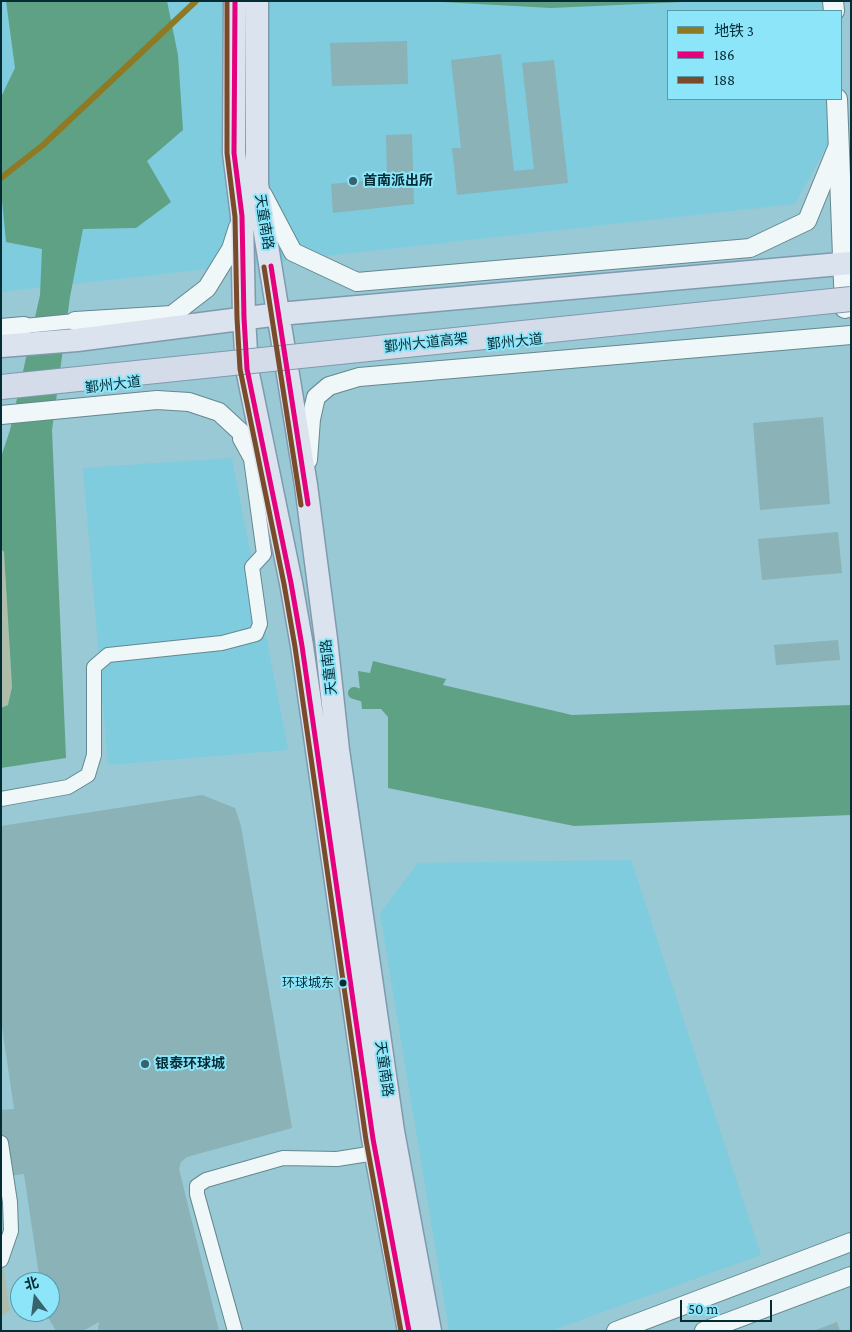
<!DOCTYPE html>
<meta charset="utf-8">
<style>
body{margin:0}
#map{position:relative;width:852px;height:1332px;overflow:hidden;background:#98c9d4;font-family:"Crimson Pro","Noto Sans SC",serif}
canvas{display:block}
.frame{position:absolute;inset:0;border:2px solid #042c34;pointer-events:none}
.legend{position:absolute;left:667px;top:10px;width:175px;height:90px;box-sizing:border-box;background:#8de5fa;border:1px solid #569bab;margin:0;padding:6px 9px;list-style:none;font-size:15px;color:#042c34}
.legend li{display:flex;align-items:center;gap:10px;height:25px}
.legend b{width:25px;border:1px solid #569bab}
.north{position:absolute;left:10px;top:1272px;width:50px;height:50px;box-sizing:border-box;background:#8de5fa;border:1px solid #569bab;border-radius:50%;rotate:345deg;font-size:14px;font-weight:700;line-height:20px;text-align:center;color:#042c34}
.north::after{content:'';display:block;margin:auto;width:18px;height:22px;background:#38636c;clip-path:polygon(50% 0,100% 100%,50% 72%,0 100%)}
.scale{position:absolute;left:680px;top:1300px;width:92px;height:22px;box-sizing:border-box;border:2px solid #042c34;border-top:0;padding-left:6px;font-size:15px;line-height:18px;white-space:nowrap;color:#042c34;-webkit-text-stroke:4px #8de5fa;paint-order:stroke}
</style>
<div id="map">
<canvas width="852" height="1332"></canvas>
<div class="frame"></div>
<ul class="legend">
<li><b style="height:6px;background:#8e7a24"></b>地铁 3</li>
<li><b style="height:6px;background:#e5007d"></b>186</li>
<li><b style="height:6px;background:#7a4b2a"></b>188</li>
</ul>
<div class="north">北</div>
<div class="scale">50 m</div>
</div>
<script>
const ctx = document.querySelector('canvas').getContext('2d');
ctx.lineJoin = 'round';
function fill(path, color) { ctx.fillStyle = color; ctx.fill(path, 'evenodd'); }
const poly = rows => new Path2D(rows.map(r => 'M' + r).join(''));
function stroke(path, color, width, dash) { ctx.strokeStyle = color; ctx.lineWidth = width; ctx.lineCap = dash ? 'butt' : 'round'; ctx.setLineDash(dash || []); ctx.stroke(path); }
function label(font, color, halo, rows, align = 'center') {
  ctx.font = font + ' "Crimson Pro","Noto Sans SC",serif'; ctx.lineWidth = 4; ctx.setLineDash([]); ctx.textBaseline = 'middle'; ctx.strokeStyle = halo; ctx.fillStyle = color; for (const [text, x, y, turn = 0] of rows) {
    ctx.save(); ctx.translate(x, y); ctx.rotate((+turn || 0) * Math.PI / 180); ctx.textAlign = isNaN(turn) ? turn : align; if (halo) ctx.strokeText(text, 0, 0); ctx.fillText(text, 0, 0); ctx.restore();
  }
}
const built = poly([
 [1,1,822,1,822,11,668,11,668,99,826,99,828,144,795,204,1,292],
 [232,458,288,750,108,765,83,468],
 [631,860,761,1255,550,1331,449,1331,380,913,418,863]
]);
const green = poly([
 [1,551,4,552,12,687,8,705,1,708],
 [1,1254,10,1310,1,1317]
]);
const water = poly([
 [6,1,167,1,178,55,183,130,147,161,171,202,136,228,83,229,70,297,52,430,66,758,1,768,1,708,8,705,12,687,4,552,1,549,1,457,10,430,40,295,42,249,6,242,1,190,1,97,15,68],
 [424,1,706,1,551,8],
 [373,661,446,679,443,685,572,715,851,705,851,815,574,826,388,788,388,717,381,709,362,709,358,671,370,673]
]);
const canal = poly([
 [354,693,375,699]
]);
const building = poly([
 [407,41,408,84,332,86,330,43],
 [501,54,514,171,534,169,522,63,554,60,568,183,457,195,452,148,461,148,451,60],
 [412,134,414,204,333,213,331,184,387,179,386,135],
 [823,417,830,504,760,510,753,423],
 [838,532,842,573,762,580,758,539],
 [838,640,840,660,776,665,774,645],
 [202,795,235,808,241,826,292,1128,187,1157,181,1162,179,1169,219,1331,98,1331,99,1322,83,1331,56,1331,45,1312,50,1312,50,1282,40,1282,24,1174,1,1177,1,1110,14,1109,1,1020,1,826],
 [837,1322,840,1331,813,1331]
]);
const minor = poly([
 [24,326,75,321],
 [1,799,68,787,88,775,94,755,94,667,108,655,222,643,256,634,260,624,252,567,264,554,251,459,240,439],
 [1,1143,10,1202,11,1231,1,1260],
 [235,1331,197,1194,197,1186,206,1180,283,1158,337,1159,375,1153]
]);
const tertiary = poly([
 [263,195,293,252,357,282,750,248,807,221,839,143],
 [75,321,172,315,207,288,231,249,238,227],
 [1,328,24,326],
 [1,415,157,400,189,402,219,412,245,436,266,463],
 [308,460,311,419,316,397,329,386,359,377,851,335],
 [616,1331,851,1242],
 [704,1331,851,1276]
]);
const secondary = poly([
 [833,1,834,11],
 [837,99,845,308]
]);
const primary = poly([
 [235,1,234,153,242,216,244,318,247,369,291,583,302,646,373,1139,409,1331],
 [257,1,257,184,306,485,326,639,338,750,393,1131,430,1331],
 [1,346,77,340,279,314,851,263]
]);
const trunkBridge = poly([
 [1,387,851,299]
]);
const bus1 = poly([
 [235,1,234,153,242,216,244,318,247,369,291,583,302,646,373,1139,409,1331],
 [271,266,308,504]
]);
const bus2 = poly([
 [227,1,227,153,235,217,237,318,240,369,284,584,295,647,366,1140,401,1331],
 [264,267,301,505]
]);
const metro1 = poly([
 [1,178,43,145,196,1]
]);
const markers = [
 [353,181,5,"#38636c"],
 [343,983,4.5,"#042c34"],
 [145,1064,5,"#38636c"]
];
const busNames = [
 ["环球城东",334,983]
];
const poiNames = [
 ["首南派出所",363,181],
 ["银泰环球城",155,1064]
];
const streetNames = [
 ["天童南路",264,222,81],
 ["鄞州大道",515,342,-6],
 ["鄞州大道高架",426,343,-6],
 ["鄞州大道",113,385,-7],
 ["天童南路",329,667,-96],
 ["天童南路",384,1069,82]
];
fill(built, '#7fccde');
fill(green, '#adbda9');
fill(water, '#5fa185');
stroke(canal, '#5fa185', 12);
fill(building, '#8ab2b7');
stroke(minor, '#64888f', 16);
stroke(tertiary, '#64888f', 20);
stroke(secondary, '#64888f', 22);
stroke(primary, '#7f9aae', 25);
stroke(minor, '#f0f7f9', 14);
stroke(tertiary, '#f0f7f9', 18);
stroke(secondary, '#f0f7f9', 20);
stroke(primary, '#dae3ee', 22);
stroke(trunkBridge, '#7f9aae', 26, []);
stroke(trunkBridge, '#d4dcea', 24);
stroke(bus1, '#e5007d', 5);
stroke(bus2, '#7a4b2a', 5);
stroke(metro1, '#8e7a24', 6);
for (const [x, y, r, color] of markers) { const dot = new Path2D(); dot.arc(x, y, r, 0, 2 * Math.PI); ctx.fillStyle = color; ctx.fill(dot); stroke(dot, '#8de5fa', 2); }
label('13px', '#042c34', '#8de5fa', busNames, 'right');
label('bold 14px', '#042c34', '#8de5fa', poiNames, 'left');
label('14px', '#042c34', '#8de5fa', streetNames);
</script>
